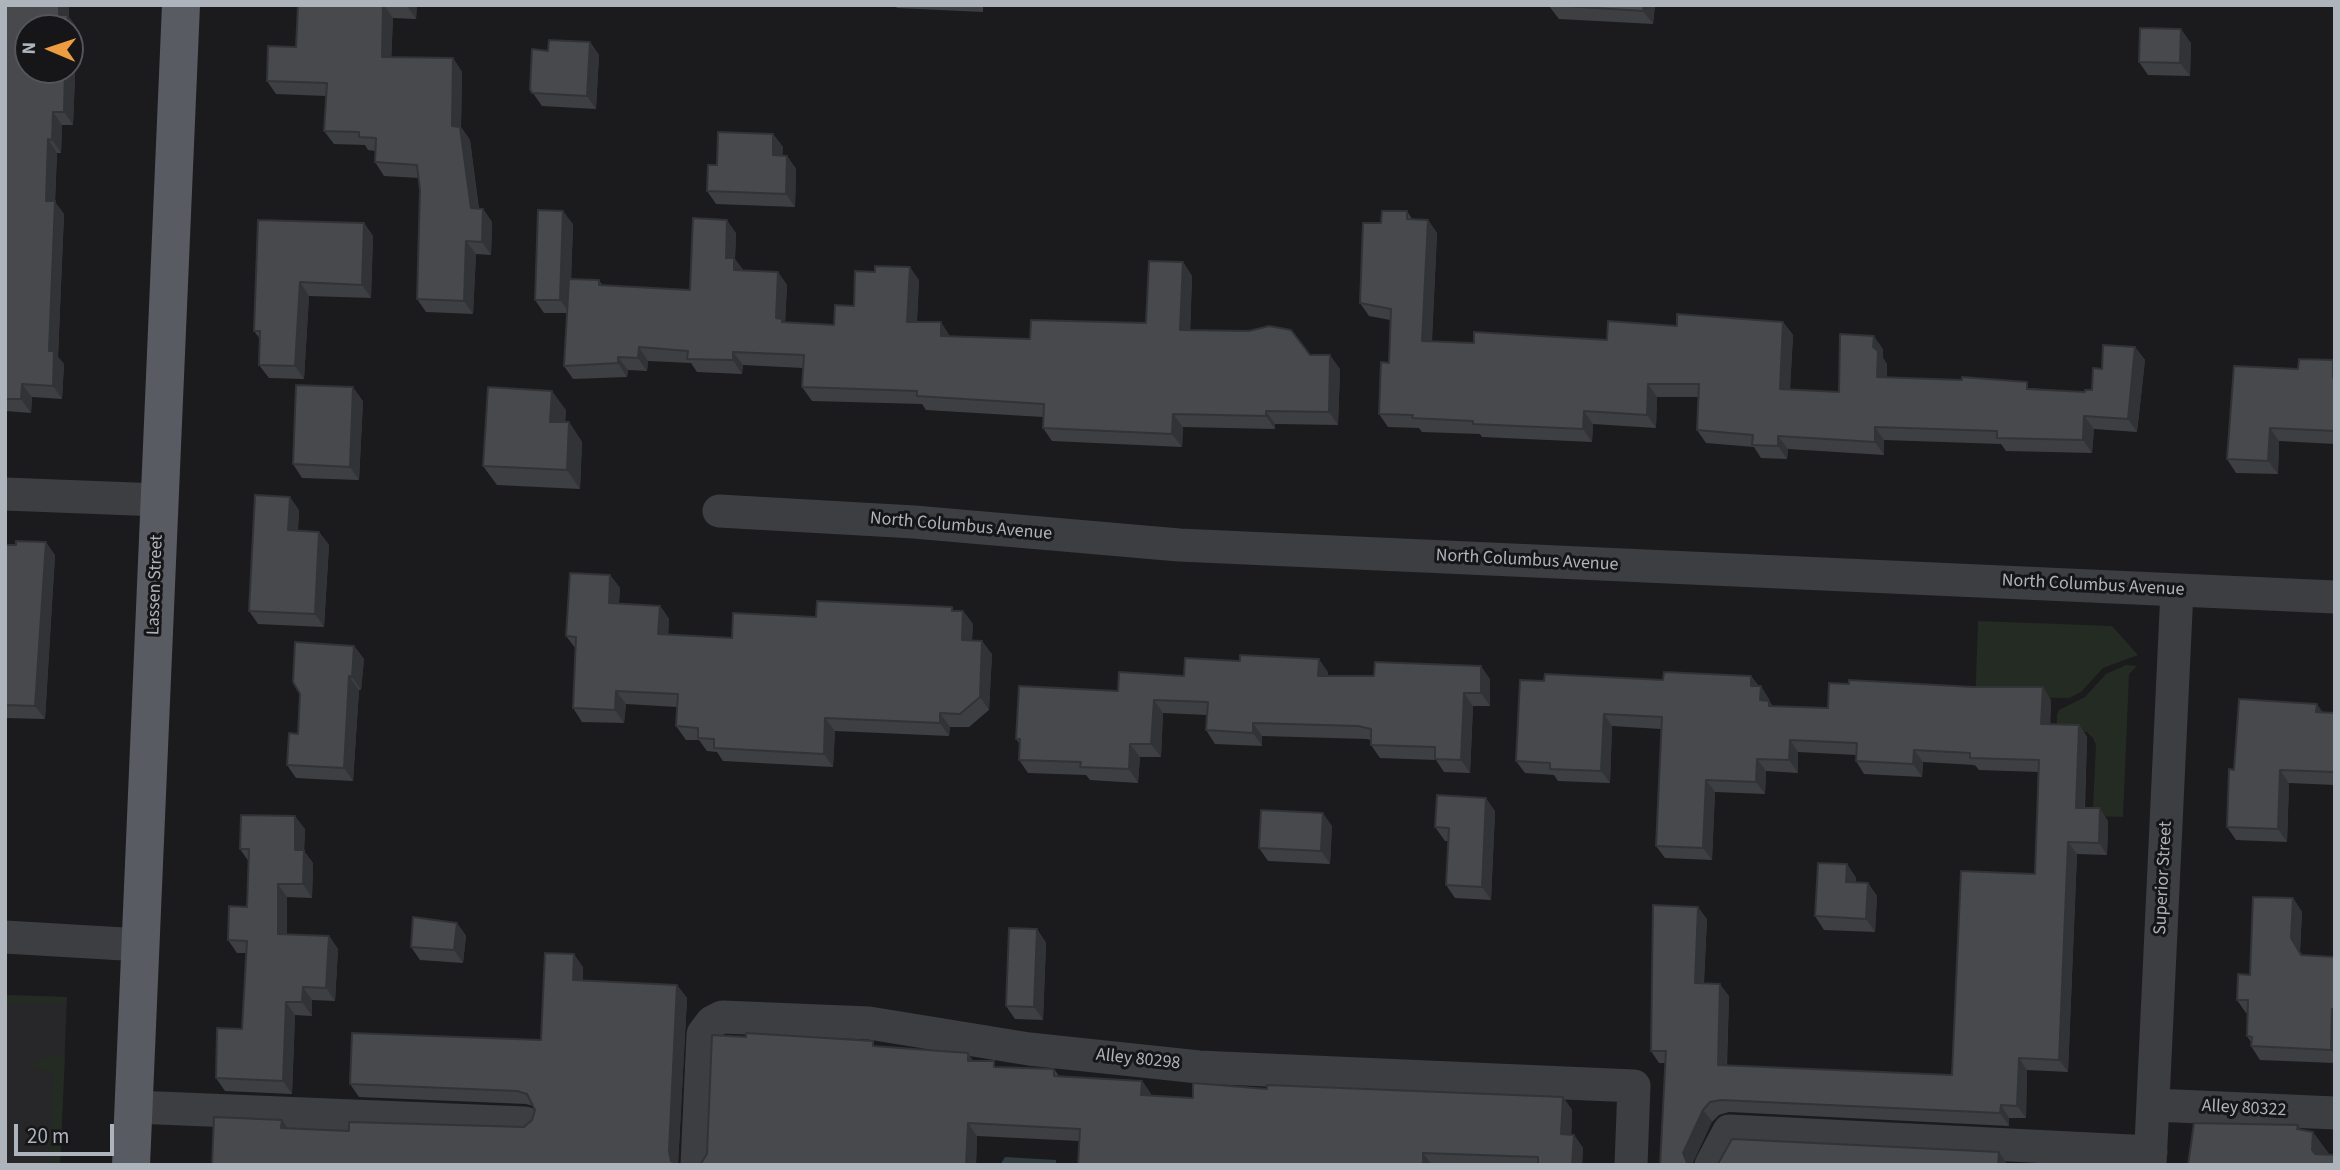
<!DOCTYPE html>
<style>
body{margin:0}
#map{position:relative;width:2340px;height:1170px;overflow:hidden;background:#1b1b1d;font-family:"Source Sans 3",sans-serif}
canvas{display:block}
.frame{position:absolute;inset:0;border:7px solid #aeb4bc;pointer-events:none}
.north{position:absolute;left:14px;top:14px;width:70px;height:70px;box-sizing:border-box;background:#161618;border:2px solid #53555a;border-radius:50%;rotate:272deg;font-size:19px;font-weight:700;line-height:28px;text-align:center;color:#aeb4bc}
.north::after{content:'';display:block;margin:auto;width:24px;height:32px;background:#ee9c42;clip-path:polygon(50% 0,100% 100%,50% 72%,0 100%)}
.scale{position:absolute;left:14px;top:1124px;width:100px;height:32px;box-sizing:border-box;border:4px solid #aeb4bc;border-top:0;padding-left:9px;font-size:21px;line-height:24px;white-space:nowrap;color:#aeb4bc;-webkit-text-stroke:5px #161618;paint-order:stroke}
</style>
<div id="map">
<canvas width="2340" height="1170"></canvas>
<div class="frame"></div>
<div class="north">N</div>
<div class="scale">20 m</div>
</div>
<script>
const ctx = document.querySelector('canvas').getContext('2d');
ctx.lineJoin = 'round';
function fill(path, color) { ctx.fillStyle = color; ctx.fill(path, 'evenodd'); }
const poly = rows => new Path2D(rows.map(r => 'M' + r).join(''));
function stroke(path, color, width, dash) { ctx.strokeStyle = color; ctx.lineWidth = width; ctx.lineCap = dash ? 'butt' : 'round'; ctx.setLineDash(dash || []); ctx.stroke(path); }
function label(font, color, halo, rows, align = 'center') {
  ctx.font = font + ' "Source Sans 3",sans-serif'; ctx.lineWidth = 6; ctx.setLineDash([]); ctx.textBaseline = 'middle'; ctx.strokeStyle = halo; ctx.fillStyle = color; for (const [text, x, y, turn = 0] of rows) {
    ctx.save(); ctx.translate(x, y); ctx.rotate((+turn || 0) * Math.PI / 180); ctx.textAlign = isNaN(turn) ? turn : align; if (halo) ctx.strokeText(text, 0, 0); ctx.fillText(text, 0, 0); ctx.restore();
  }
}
const built = poly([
 [5,995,67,997,60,1165,5,1165]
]);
const green = poly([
 [1978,621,2112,626,2138,655,2103,668,2081,692,2069,698,1981,697,1979,767,1973,766],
 [2126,665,2137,666,2129,674,2123,817,2097,816,2093,807,2096,745,2093,738,2087,732,2057,731,2057,715,2059,710,2085,697,2106,674],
 [5,995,67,997,67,1001,56,1005,5,1003],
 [65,1055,60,1165,49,1165,53,1072,30,1068,32,1064,49,1056]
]);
const water = poly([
 [1005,1157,1056,1160,1056,1165,1000,1165]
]);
const minor = poly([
 [5,494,160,500],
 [719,511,914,522,1179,545,2335,597],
 [5,937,141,945],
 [2154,1105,2335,1113],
 [134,1107,525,1123],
 [697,1165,703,1034,712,1022,722,1017,869,1023,1029,1049,1199,1067,1634,1086,1631,1165],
 [1711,1165,1729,1131,2151,1152],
 [2150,1165,2177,590]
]);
const major = poly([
 [131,1165,181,5]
]);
const wall = poly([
 [5,5,69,5,69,17,77,28,73,125,62,125,61,153,57,153,55,202,64,214,58,357,64,364,62,399,32,397,31,413,5,411],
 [298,5,417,5,416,19,393,18,391,58,453,58,462,72,461,127,470,140,479,209,483,209,492,222,491,255,476,254,473,314,426,312,417,299,420,190,419,178,384,176,375,162,375,151,368,150,365,145,334,144,324,131,326,96,276,94,267,81,296,47],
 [895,5,983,5,983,12,897,8],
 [1655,5,1653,24,1559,19,1549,6],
 [590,42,599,55,596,109,542,106,530,89],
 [2191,43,2190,76,2148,75,2139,62],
 [773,134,783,147,782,155,787,156,796,169,795,207,716,204,707,191,717,165],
 [1407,211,1412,219,1428,220,1437,233,1432,341,1474,343,1607,340,1677,326,1783,322,1793,335,1790,390,1839,392,1883,349,1883,358,1887,364,1887,378,2085,392,2092,390,2102,369,2135,347,2145,360,2137,432,2094,429,2092,453,2006,451,2001,444,1884,440,1884,455,1788,449,1787,459,1761,458,1754,447,1706,443,1697,430,1699,397,1657,397,1656,428,1593,424,1592,442,1482,437,1480,434,1422,432,1419,428,1388,427,1379,414,1389,363,1390,320,1369,316,1360,303,1381,223],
 [258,220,364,223,373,236,371,298,309,296,304,379,269,378,259,365,260,339,254,331],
 [573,224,571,279,599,280,602,285,690,290,736,233,735,259,743,270,778,272,787,285,785,322,834,325,854,306,919,280,917,322,950,336,1030,339,1146,323,1183,262,1192,276,1190,330,1310,355,1340,369,1338,425,1275,424,1275,429,1183,427,1182,447,1052,441,1043,428,1043,417,926,410,922,404,812,401,802,387,803,368,743,365,742,374,697,372,691,363,648,361,647,371,628,370,627,377,573,379,564,366,567,313,544,313,535,300],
 [2335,363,2335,444,2279,441,2278,474,2236,473,2227,459,2298,369],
 [363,401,359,480,302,478,293,464],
 [566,410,565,422,569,422,582,442,580,489,497,485,483,466],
 [299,510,298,530,319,532,329,545,324,627,258,624,249,611],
 [5,545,55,555,45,719,5,718],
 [610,575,620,588,619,603,660,606,669,619,668,634,732,638,816,617,963,611,973,624,972,640,992,654,989,710,969,727,950,727,949,736,835,731,833,767,723,761,717,752,707,751,699,740,686,740,676,726,677,707,626,704,624,723,582,722,573,708,576,649,566,636],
 [354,646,364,659,361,690,359,690,353,781,296,778,287,765,298,734],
 [1240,661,1328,672,1328,676,1490,679,1490,706,1473,706,1470,773,1444,772,1436,760,1380,758,1371,745,1371,740,1367,739,1262,736,1262,746,1215,744,1206,730,1207,715,1163,713,1161,757,1140,757,1138,783,1090,780,1086,775,1028,773,1019,760,1020,744,1016,739,1118,691,1184,676],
 [1751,676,1769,699,1769,701,1773,706,1828,708,2051,700,2050,724,2079,725,2087,737,2085,808,2108,821,2107,855,2077,854,2068,1072,2027,1070,2026,1118,2009,1118,2009,1126,1729,1112,1719,1115,1712,1122,1665,1063,1659,1063,1651,1051,1707,919,1704,983,1729,996,1727,1066,1952,1075,2035,874,2039,772,1979,770,1975,765,1923,762,1922,777,1864,774,1856,761,1856,755,1798,752,1798,773,1766,771,1765,794,1715,792,1712,860,1665,858,1656,846,1661,729,1612,726,1610,783,1558,781,1554,775,1525,773,1516,761,1544,681,1663,680],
 [2323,713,2335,713,2335,785,2289,783,2287,842,2236,840,2227,827,2234,770],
 [1495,811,1491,900,1455,898,1446,885,1449,841,1445,841,1435,827],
 [1332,826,1330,864,1268,861,1259,848],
 [305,829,304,851,313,863,312,898,287,897,287,934,329,936,338,949,335,1001,312,1000,312,1016,295,1015,292,1094,225,1091,216,1078,242,1029,246,953,237,953,228,940,247,907,249,862,240,849],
 [1847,864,1856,878,1856,882,1868,883,1877,896,1875,932,1824,930,1815,916],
 [2293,898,2302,912,2300,951,2302,955,2335,957,2335,1063,2260,1060,2251,1046,2251,1042,2247,1036,2248,1013,2246,1013,2237,1000],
 [457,923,466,936,463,963,420,960,411,947],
 [1037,929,1046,943,1043,1020,1015,1019,1006,1006],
 [583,967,583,980,677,985,687,998,678,1165,212,1165,282,1120,287,1128,349,1131,524,1127,532,1120,535,1110,533,1106,526,1104,359,1097,350,1084,541,1040],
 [877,1046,974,1061,998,1068,1054,1069,1059,1076,1142,1081,1151,1094,1151,1096,1193,1098,1267,1089,1563,1097,1572,1110,1571,1135,1574,1135,1583,1148,1582,1165,1078,1165,1079,1141,977,1136,976,1165,700,1165]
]);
const shadedWall = poly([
 [59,5,69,5,69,17,77,28,73,125,64,112,65,70,70,70,70,28,67,28,59,15],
 [384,5,393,18,391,71,382,57],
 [407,5,417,5,416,19,407,6],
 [1644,5,1655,5,1653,24,1643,11],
 [2181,29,2191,43,2190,76,2180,63],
 [590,42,599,55,596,109,587,96],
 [453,58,462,72,461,128,470,140,480,222,471,208,452,126],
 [53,112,62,125,61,153,52,140],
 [773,134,783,147,782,168,773,155],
 [48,139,57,153,55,202,64,214,58,357,64,364,62,399,53,386,49,351,46,201],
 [787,156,796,169,795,207,786,194],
 [483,209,492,222,491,255,482,242],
 [563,211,573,224,570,313,560,300],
 [727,220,736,233,735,259,744,271,743,283,726,258],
 [1428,220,1437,233,1431,354,1422,341],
 [364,223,373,236,371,298,362,285],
 [466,241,476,254,473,314,464,301],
 [1183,262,1192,276,1190,343,1180,330],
 [910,267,919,280,916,335,907,322],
 [778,272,787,285,785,324,776,318],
 [300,282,309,296,304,379,295,366],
 [941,322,950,336,950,349,941,336],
 [1783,322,1793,335,1789,402,1780,389],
 [1874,336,1883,349,1883,358,1887,364,1887,391,1877,377,1873,347],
 [639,347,648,361,647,371,638,358],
 [2135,347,2145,360,2137,432,2128,419],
 [733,352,743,365,742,374,733,360],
 [1330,355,1340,369,1338,425,1329,412],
 [618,357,628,370,627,377,618,363],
 [2333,360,2335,363,2335,381,2333,377],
 [22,384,32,397,31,413,21,399],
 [1648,384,1657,397,1656,428,1647,415],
 [353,387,363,401,359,480,350,467],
 [552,391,566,410,564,441,550,422],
 [1266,411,1275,424,1275,429,1266,416],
 [1584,411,1593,424,1592,442,1583,429],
 [1173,414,1183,427,1182,447,1172,434],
 [2084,416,2094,429,2092,453,2083,440],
 [569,422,582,442,580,489,567,470],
 [1875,427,1884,440,1884,455,1875,442],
 [2270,428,2279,441,2278,474,2268,461],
 [1778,436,1788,449,1787,459,1778,446],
 [290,497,299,510,297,543,288,530],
 [319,532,329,545,324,627,315,614],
 [46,542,55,555,45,719,35,706],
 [610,575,620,588,618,616,609,603],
 [660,606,669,619,668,647,658,634],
 [963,611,973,624,971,653,962,640],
 [982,641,992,654,989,710,980,697],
 [354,646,364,659,361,690,352,677],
 [1319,659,1328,672,1327,689,1318,676],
 [1481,666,1490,679,1490,706,1481,693],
 [349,676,359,690,353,781,344,768],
 [1751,676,1760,688,1751,686],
 [1761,686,1769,699,1769,701,1778,713,1760,700],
 [2043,687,2051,700,2050,736,2041,724],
 [616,691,626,704,624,723,615,710],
 [1464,693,1473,706,1470,773,1461,760],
 [1154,700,1163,713,1161,757,1151,744],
 [2317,704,2326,717,2316,712],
 [940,713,950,727,949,736,940,723],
 [1604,714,1612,726,1610,783,1601,771],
 [825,718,835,731,833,767,824,754],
 [1253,723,1262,736,1262,746,1253,733],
 [2079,725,2087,737,2084,820,2076,808],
 [1790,740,1798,752,1798,773,1789,760],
 [1130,744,1140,757,1138,783,1129,769],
 [1914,750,1923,762,1922,777,1913,764],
 [1757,759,1766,771,1765,794,1756,782],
 [2280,770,2289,783,2287,842,2278,829],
 [1706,780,1715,792,1712,860,1703,848],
 [1486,798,1495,811,1491,900,1482,887],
 [2100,808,2108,821,2107,855,2099,843],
 [1323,813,1332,826,1330,864,1321,851],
 [295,816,305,829,304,851,313,863,312,898,303,884,295,850],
 [2068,842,2077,854,2068,1072,2059,1060],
 [1847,864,1856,878,1856,895,1846,882],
 [1868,883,1877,896,1875,932,1866,919],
 [278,884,287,897,287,947,278,934],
 [2293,898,2302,912,2300,951,2310,968,2291,938],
 [1698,907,1707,919,1703,995,1695,983],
 [457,923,466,936,463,963,454,950],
 [1037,929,1046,943,1043,1020,1034,1007],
 [329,936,338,949,335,1001,326,988],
 [574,954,583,967,583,993,573,980],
 [1720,984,1729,996,1726,1077,1718,1065],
 [677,985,687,998,678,1165,674,1165,671,1161,669,1151],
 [303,987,312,1000,312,1016,302,1002],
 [286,1002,295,1015,292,1094,283,1081],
 [2332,1009,2335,1013,2335,1055,2331,1050],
 [968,1053,977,1066,968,1061],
 [2019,1058,2027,1070,2026,1118,2017,1106],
 [1142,1081,1151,1094,1150,1108,1141,1095],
 [1563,1097,1572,1110,1571,1147,1561,1134],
 [2001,1105,2009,1118,2009,1126,2000,1113],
 [1703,1110,1712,1122,1692,1165,1687,1165,1683,1153],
 [282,1120,291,1133,281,1128],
 [968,1123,977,1136,976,1165,966,1165],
 [2298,1125,2312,1145,2313,1132,2330,1155,2322,1165,2297,1129],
 [1574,1135,1583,1148,1582,1165,1572,1165],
 [1999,1152,2007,1164,2007,1165,1998,1165],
 [1423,1153,1432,1165,1423,1165]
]);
const building = poly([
 [5,5,59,5,59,15,68,15,67,28,28,28,28,70,65,70,64,112,53,112,52,140,48,139,46,201,55,201,49,351,54,351,53,386,22,384,21,399,5,399,5,5],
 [298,5,383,5,382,57,453,58,452,126,460,127,471,208,483,209,482,242,466,241,464,301,417,299,420,190,417,165,375,162,376,138,359,137,359,132,324,131,327,83,267,81,268,46,296,47,298,5],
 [1549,5,1644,5,1643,11,1549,5],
 [2140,28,2181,29,2180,63,2139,62,2140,28],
 [549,40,590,42,587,96,532,93,530,89,532,49,548,51,549,40],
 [718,132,773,134,773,155,787,156,786,194,707,191,708,165,717,165,718,132],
 [538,210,563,211,560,300,535,300,538,210],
 [1382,211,1407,211,1407,219,1428,220,1422,341,1474,343,1474,332,1607,340,1608,321,1677,326,1677,314,1783,322,1780,389,1839,392,1840,334,1874,336,1873,347,1878,351,1877,377,1962,380,1962,377,2027,382,2027,389,2085,392,2085,390,2092,390,2093,368,2102,369,2103,345,2135,347,2128,419,2084,416,2083,440,1997,438,1997,431,1875,427,1875,442,1778,436,1778,446,1752,445,1753,435,1697,430,1699,384,1648,384,1647,415,1584,411,1583,429,1473,424,1473,421,1412,418,1413,415,1379,414,1381,362,1389,363,1391,309,1360,303,1363,223,1381,223,1382,211],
 [693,218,727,220,726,258,734,258,734,270,778,272,776,318,782,319,782,322,834,325,835,305,854,306,855,271,875,272,875,266,910,267,907,322,941,322,941,336,1030,339,1031,320,1146,323,1149,261,1183,262,1180,330,1249,331,1269,326,1291,330,1310,355,1330,355,1329,412,1266,411,1266,416,1173,414,1172,434,1043,428,1044,404,917,396,917,391,802,387,804,355,733,352,733,360,687,359,688,351,639,347,638,358,618,357,618,363,564,366,569,279,599,280,599,285,690,290,693,218],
 [258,220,364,223,362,285,300,282,295,366,259,365,260,331,254,331,258,220],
 [2299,359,2333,360,2333,377,2335,378,2335,431,2270,428,2268,461,2227,459,2234,366,2298,369,2299,359],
 [296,385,353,387,350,467,293,464,296,385],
 [488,387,552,391,550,422,569,422,567,470,483,466,488,387],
 [255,495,290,497,288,530,319,532,315,614,249,611,255,495],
 [16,541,46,542,35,706,5,705,5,545,16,545,16,541],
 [570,573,610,575,609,603,660,606,658,634,732,638,733,613,816,617,817,601,952,607,952,611,963,611,962,640,982,641,980,697,960,714,940,713,940,723,825,718,824,754,714,748,714,739,698,738,698,728,676,726,678,694,616,691,615,710,573,708,576,637,566,636,570,573],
 [295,642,354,646,352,677,349,676,344,768,287,765,289,733,298,734,300,694,293,682,295,642],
 [1240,655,1319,659,1318,676,1374,676,1375,662,1481,666,1481,693,1464,693,1461,760,1435,759,1435,747,1371,745,1371,729,1358,726,1253,723,1253,733,1206,730,1208,702,1154,700,1151,744,1130,744,1129,769,1080,767,1081,762,1019,760,1020,739,1016,739,1019,686,1118,691,1119,672,1184,676,1185,658,1240,661,1240,655],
 [1664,672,1751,676,1751,686,1761,686,1760,700,1769,701,1769,706,1828,708,1829,683,1849,684,1849,680,1973,687,2043,687,2041,724,2079,725,2076,808,2100,808,2099,843,2068,842,2059,1060,2019,1058,2017,1106,2001,1105,2000,1113,1721,1100,1710,1102,1703,1110,1683,1153,1687,1163,1689,1165,1660,1165,1666,1051,1651,1051,1653,905,1698,907,1695,983,1720,984,1718,1065,1952,1075,1961,871,2035,874,2039,760,1970,758,1970,753,1914,750,1913,764,1856,761,1857,743,1790,740,1789,760,1757,759,1756,782,1706,780,1703,848,1656,846,1662,717,1604,714,1601,771,1550,769,1550,763,1516,761,1520,680,1544,681,1545,674,1663,680,1664,672],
 [2239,699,2317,704,2316,712,2335,713,2335,772,2280,770,2278,829,2227,827,2229,769,2234,770,2239,699],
 [1437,795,1486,798,1482,887,1446,885,1449,828,1435,827,1437,795],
 [1261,810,1323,813,1321,851,1259,848,1261,810],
 [241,815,295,816,295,850,304,850,303,884,278,884,278,934,329,936,326,988,303,987,302,1002,286,1002,283,1081,216,1078,217,1028,242,1029,247,941,228,940,229,906,247,907,249,849,240,849,241,815],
 [1818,863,1847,864,1846,882,1868,883,1866,919,1815,916,1818,863],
 [2253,897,2293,898,2291,938,2301,955,2335,957,2335,1009,2332,1009,2331,1050,2251,1046,2252,1037,2247,1036,2248,1000,2237,1000,2238,974,2250,975,2253,897],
 [413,917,457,923,454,950,411,947,413,917],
 [1009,928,1037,929,1034,1007,1006,1006,1009,928],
 [545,953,574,954,573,980,677,985,669,1151,671,1161,676,1165,212,1165,214,1117,282,1120,281,1128,349,1131,349,1122,524,1127,532,1120,535,1110,527,1094,517,1091,350,1084,352,1033,541,1040,545,953],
 [746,1033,873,1041,873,1046,968,1053,968,1061,994,1061,994,1067,1054,1069,1054,1076,1142,1081,1141,1095,1193,1098,1193,1083,1267,1089,1267,1085,1563,1097,1561,1134,1574,1135,1572,1165,1538,1165,1538,1157,1423,1153,1423,1165,1078,1165,1080,1129,968,1123,966,1165,700,1165,707,1154,712,1035,746,1037,746,1033],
 [2194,1123,2298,1125,2297,1129,2313,1132,2312,1150,2315,1154,2335,1155,2335,1165,2188,1165,2194,1123],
 [1732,1139,1999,1152,1998,1165,1717,1165,1719,1162,1732,1139]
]);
const streetNames = [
 ["North Columbus Avenue",961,527,5],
 ["North Columbus Avenue",1527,561,3],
 ["Lassen Street",156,585,-88],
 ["North Columbus Avenue",2093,586,3],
 ["Superior Street",2164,878,-87],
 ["Alley 80298",1138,1060,6],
 ["Alley 80322",2244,1109,3]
];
fill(built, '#27272a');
fill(green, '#232b23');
fill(water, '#313c41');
stroke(minor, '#3c3e42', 33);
stroke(major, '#585b61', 38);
fill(wall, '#3e3f42');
fill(shadedWall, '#323336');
fill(building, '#48494d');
stroke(building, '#323336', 2);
label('18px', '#aeb4bc', '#161618', streetNames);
</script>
